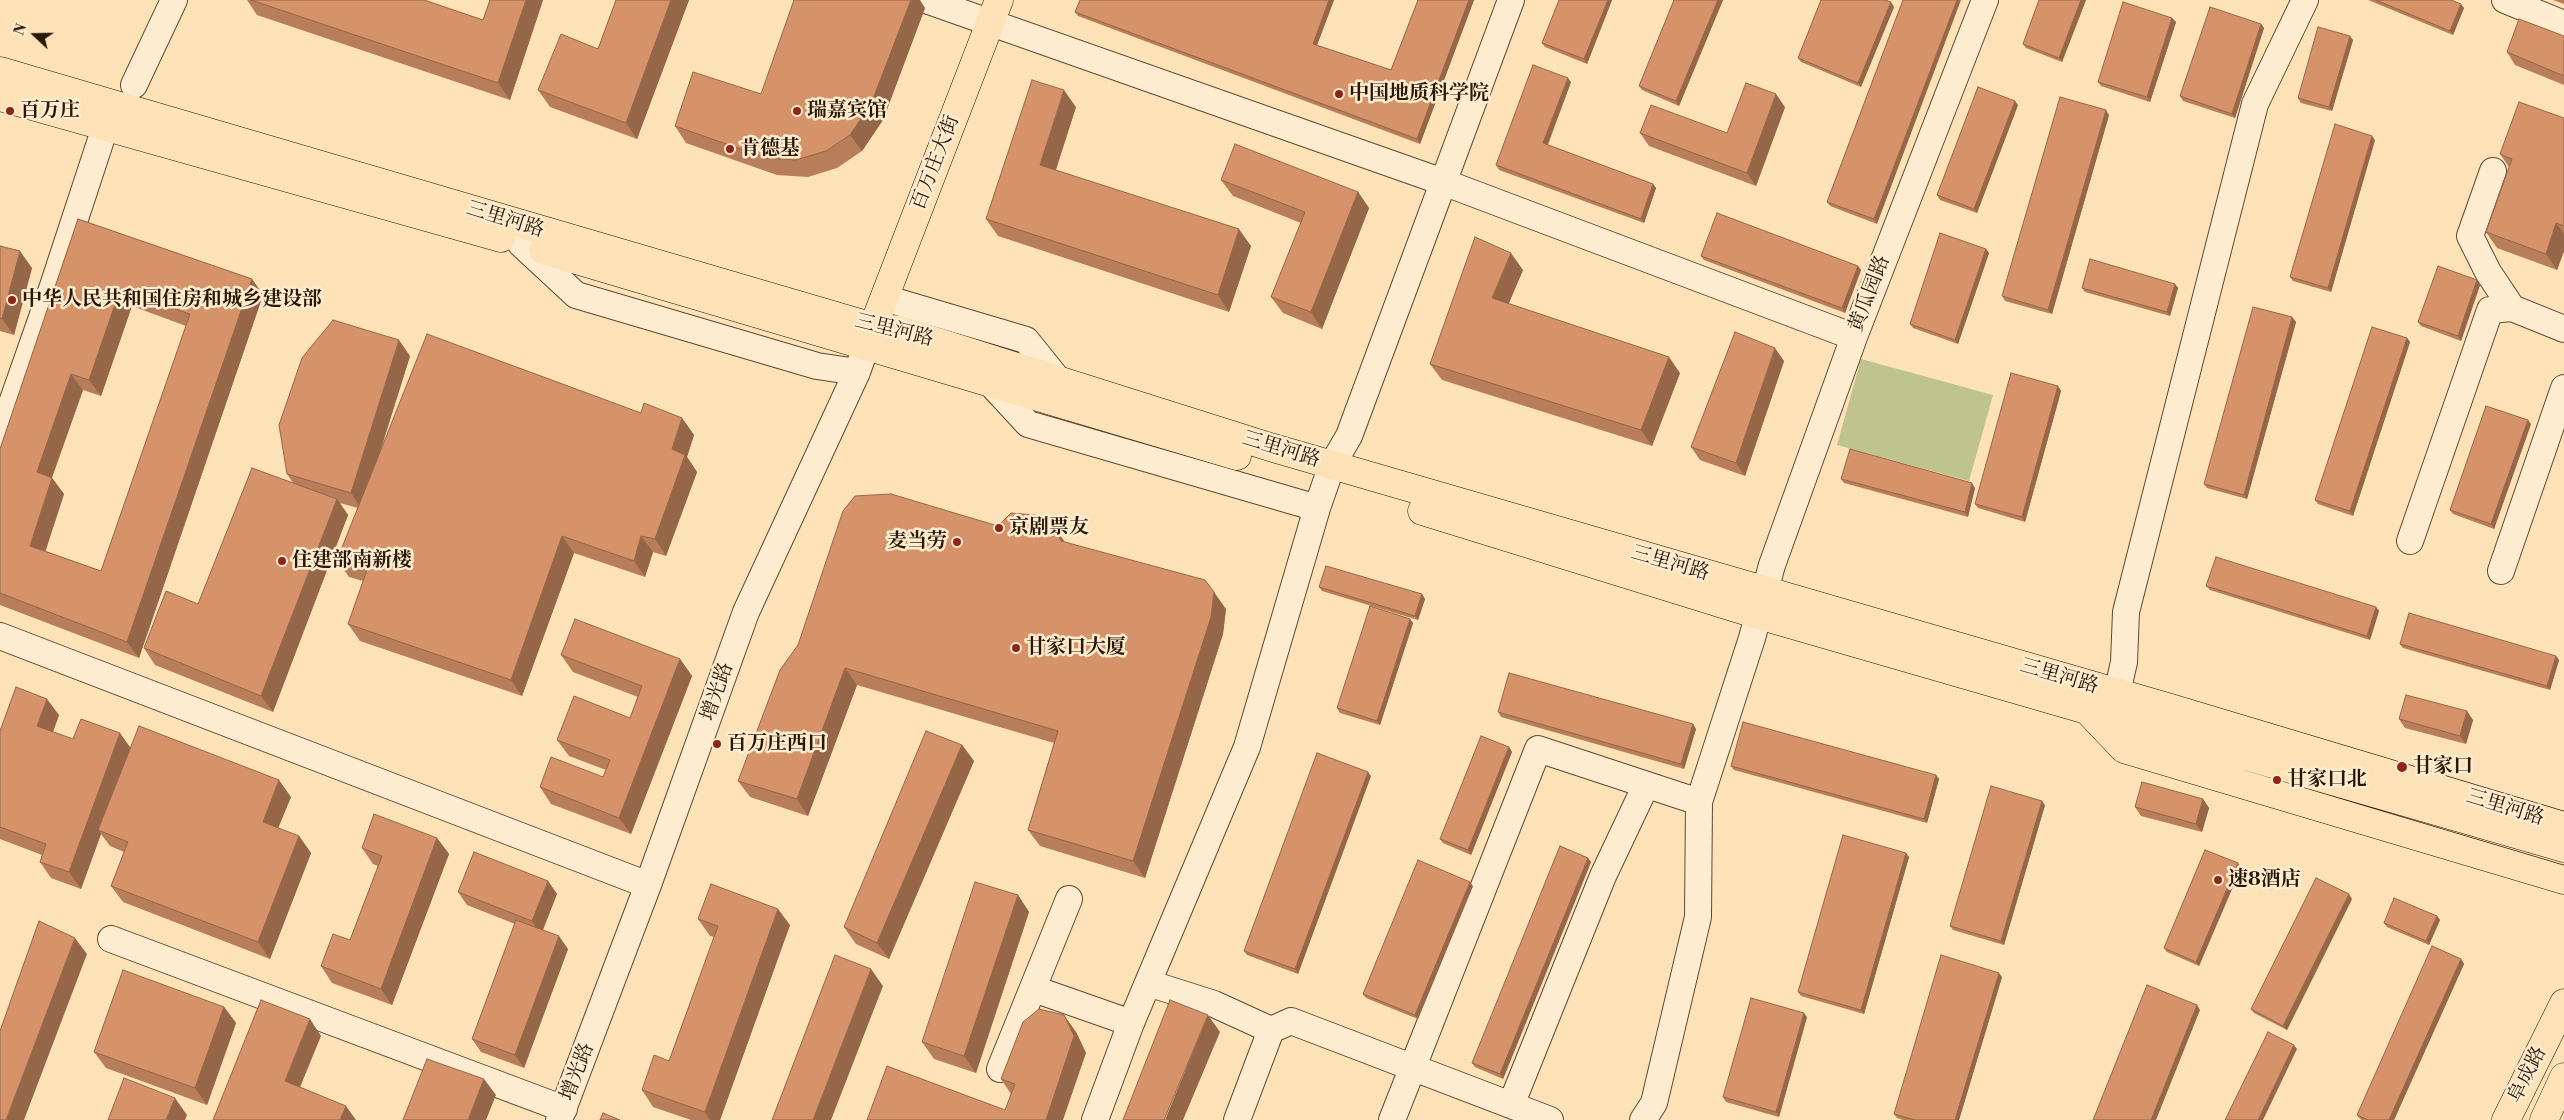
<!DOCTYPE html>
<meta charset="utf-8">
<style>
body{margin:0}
#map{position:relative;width:2564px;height:1120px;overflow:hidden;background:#fde1b7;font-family:"Libre Bodoni",serif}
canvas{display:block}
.north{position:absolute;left:10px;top:10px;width:50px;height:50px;-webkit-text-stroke:4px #feecd0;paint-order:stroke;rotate:291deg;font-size:14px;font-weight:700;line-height:20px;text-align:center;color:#291806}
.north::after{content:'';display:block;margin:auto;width:18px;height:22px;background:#291806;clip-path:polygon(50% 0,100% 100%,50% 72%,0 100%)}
</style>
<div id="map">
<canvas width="2564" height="1120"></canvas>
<div class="north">N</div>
</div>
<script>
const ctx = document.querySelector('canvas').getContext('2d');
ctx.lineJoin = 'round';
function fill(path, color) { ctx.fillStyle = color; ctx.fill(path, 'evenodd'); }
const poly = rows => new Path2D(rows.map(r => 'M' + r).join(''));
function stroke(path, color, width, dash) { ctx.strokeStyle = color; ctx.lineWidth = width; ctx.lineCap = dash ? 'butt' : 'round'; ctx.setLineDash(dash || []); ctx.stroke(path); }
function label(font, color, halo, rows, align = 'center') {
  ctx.font = font + ' "Libre Bodoni","Noto Serif SC",serif'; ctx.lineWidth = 5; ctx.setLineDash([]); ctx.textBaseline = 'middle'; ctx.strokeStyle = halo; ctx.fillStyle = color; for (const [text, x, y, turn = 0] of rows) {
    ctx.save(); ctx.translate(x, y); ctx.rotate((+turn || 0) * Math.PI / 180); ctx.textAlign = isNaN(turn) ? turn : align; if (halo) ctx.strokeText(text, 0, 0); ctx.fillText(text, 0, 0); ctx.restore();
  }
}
const green = poly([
 [1861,359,1993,395,1969,481,1837,445]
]);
const minor = poly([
 [926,0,1443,182,1854,337],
 [2505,0,2564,24],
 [134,85,174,0],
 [2493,171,2470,236,2488,272,2512,308,2564,329],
 [521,244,576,295,817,366,857,372],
 [884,298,1026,340,1059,381],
 [992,385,1028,424,1317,508],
 [0,437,52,289,112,106],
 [2410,541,2490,310,2512,308],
 [2501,571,2564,388],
 [0,636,648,885],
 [2117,693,2124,662,2126,612,2255,104,2305,0],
 [111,939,564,1109],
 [1148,983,1214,1004,1271,1030,1291,1021,1550,1120],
 [1034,989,1131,1023],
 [1000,1069,1069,899],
 [1511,1105,1603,876,1646,785],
 [559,1120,648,885,746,612,857,372,873,327],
 [1095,1120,1131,1023,1247,747,1317,508,1332,465,1349,436,1511,0],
 [1237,1120,1271,1030],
 [1392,1120,1538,749,1699,802],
 [1643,1120,1654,1103,1698,917,1699,802,1752,638,1772,565,1854,337,1985,0]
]);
const major = poly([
 [0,71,873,327,900,330,1270,447,2167,707,2564,826],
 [0,97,501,238],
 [543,250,1237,456],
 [873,327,999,0],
 [1422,511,1758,615,2564,848],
 [2087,710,2124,749,2564,880]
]);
const highway = poly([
 [2506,1120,2564,1003],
 [2544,1120,2564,1077]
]);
const wall = poly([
 [247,0,424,0,483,20,490,0,543,0,510,100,257,15],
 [616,0,689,0,637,139,550,107,538,90,598,49],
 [1334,0,1317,45,1391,70,1418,0,1474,0,1420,144,1078,16,1075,12],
 [1559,0,1612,0,1587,64,1545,47,1542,43],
 [1674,0,1723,0,1679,106,1642,90,1639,86],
 [1903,0,1877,224,1830,206,1827,202],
 [2039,0,2086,0,2062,62,2026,48,2023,44],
 [2368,0,2451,0,2464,8,2453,35],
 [2553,0,2564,0,2564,4],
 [1894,7,1861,87,1801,62,1798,58],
 [925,8,883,120,862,151,837,168,808,177,777,175,686,143,675,126,761,94],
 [2172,18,2176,22,2150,102,2101,86,2098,82],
 [2261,24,2264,28,2235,118,2183,101,2180,96],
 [2564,36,2564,85,2515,65,2507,52],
 [2353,40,2332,111,2301,103,2298,98],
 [1571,82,1548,145,1653,184,1656,188,1644,223,1499,170,1496,165],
 [2018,105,1977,213,1940,200,1937,195],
 [1076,107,1056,170,1251,246,1229,312,998,236,986,219],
 [1785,107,1756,186,1649,146,1640,133,1727,133],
 [2109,115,2052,314,2005,301,2002,296],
 [2564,118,2564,251,2557,270,2497,248,2486,232,2509,167,2500,154],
 [2375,140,2331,292,2293,281,2290,277],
 [1221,180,1358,192,1369,208,1322,329,1283,313,1271,297,1301,223,1233,196],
 [78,219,252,279,263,295,139,658,0,605,0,449],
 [132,306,186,326,101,571,45,551,64,494,52,478,83,390,101,396],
 [0,246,32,268,14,335,0,331],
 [1986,249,1989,253,1958,344,1913,328,1910,324],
 [1701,256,1858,266,1861,270,1845,313,1704,260],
 [1523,270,1508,304,1680,373,1652,446,1442,380,1430,364],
 [2477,280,2480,285,2461,341,2421,326,2418,322],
 [2175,284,2178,288,2170,316,2085,292,2082,288],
 [2292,317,2296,322,2247,499,2207,488,2204,484],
 [2407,338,2410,342,2353,516,2318,504,2315,500],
 [410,356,380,452,641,413,682,418,694,435,687,457,697,472,666,556,653,552,645,577,574,553,522,696,360,641,348,624,363,581,349,577,337,560,358,508,340,503,348,515,273,712,155,665,144,648,198,604,293,483,287,474],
 [1784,361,1745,476,1700,460,1691,447],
 [2058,386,2061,391,2025,522,1978,508,1975,504],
 [2531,424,2494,529,2453,514,2450,510],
 [1841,479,1975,488,1968,517,1844,483],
 [998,526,1065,542,1226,609,1223,634,1145,878,1040,846,1028,830,1054,743,857,685,808,816,750,797,738,781,798,645],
 [2206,586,2376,607,2379,611,2370,640,2210,590],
 [1319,587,1422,594,1425,599,1418,620,1322,591],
 [1410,619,1413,623,1380,725,1340,713,1337,708],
 [2400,644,2556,656,2559,660,2550,690,2403,648],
 [561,655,680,659,692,676,631,834,551,804,540,787,603,777,606,770,569,756,557,740,630,718,638,697,573,672],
 [1498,712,1693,724,1696,729,1684,769,1501,717],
 [59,715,53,732,73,739,130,747,291,797,278,828,299,836,311,853,270,959,123,902,111,886,124,852,110,846,101,834,81,889,51,878,40,862,42,855,0,839,0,731],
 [2399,719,2473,720,2466,744,2405,728],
 [962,745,974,761,889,959,856,944,844,927],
 [1509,747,1512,752,1471,855,1443,843,1440,839],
 [1731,766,1936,775,1939,779,1927,823,1734,770],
 [1371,776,1298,974,1247,955,1244,951],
 [2203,799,2209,808,2202,832,2141,816,2135,807],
 [2045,805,2004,945,1953,930,1950,926],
 [437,838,449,854,392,1005,332,983,321,966,350,940,378,866,373,864,362,848],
 [1906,853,1909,857,1864,1014,1801,996,1798,992],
 [1591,862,1503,1079,1475,1067,1472,1063],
 [2241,868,2199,966,2167,952,2164,948],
 [548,881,557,894,543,930,568,949,524,1068,481,1052,472,1039,515,924,467,905,458,892],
 [1473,886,1418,1019,1366,998,1363,994],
 [1018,895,1029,912,976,1073,934,1059,922,1042],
 [2352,899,2287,1030,2254,1013,2251,1009],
 [2437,916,2440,920,2429,945,2387,927,2384,923],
 [698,919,790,925,720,1120,691,1120,653,1107,642,1090,669,1061,714,937,710,936],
 [2461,959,2464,964,2394,1120,2362,1120,2360,1119,2357,1115],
 [2002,977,1959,1120,1903,1120,1897,1118,1894,1114],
 [224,1007,236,1023,207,1105,106,1068,94,1052],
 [1807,1017,1779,1117,1726,1102,1723,1097],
 [1076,1032,1086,1053,1005,1110,1011,1094,1001,1079]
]);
const shadedWall = poly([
 [526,0,543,0,510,100,498,83],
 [671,0,689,0,637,139,626,123],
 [911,0,920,0,925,8,883,120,862,151,850,135],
 [1329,0,1334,0,1316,48,1313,44],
 [1469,0,1474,0,1420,144,1417,139],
 [1608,0,1612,0,1587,64,1584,59],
 [1718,0,1723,0,1679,106,1676,101],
 [1957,0,1961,0,1877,224,1874,219],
 [2081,0,2086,0,2062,62,2059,58],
 [1891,2,1894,7,1861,87,1858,83],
 [2461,4,2464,8,2453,35,2450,31],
 [2172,18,2176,22,2150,102,2147,97],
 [2261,24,2264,28,2235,118,2232,114],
 [2350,36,2353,40,2332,111,2329,107],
 [1568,78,1571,82,1546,148,1543,143],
 [1064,90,1076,107,1052,181,1040,165],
 [1776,94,1785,107,1756,186,1747,173],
 [2015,101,2018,105,1977,213,1974,209],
 [2106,110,2109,115,2052,314,2048,310],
 [2372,136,2375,140,2331,292,2328,288],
 [1653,184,1656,188,1644,223,1641,219],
 [1358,192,1369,208,1322,329,1311,312],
 [2556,223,2564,234,2564,251,2557,270,2546,254],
 [1239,229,1251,246,1229,312,1218,295],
 [1986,249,1989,253,1958,344,1955,340],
 [20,251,32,268,14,335,2,319],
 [1511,253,1523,270,1504,315,1492,298],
 [1858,266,1861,270,1845,313,1842,308],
 [252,279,263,295,139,658,127,642],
 [2477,280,2480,285,2461,341,2458,336],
 [2175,284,2178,288,2170,316,2167,312],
 [120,290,132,306,101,396,89,380],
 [2292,317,2296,322,2247,499,2244,495],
 [2407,338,2410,342,2353,516,2350,511],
 [399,340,410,356,362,509,351,493],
 [1775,348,1784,361,1745,476,1736,463],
 [1669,357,1680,373,1652,446,1641,430],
 [71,374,83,390,48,488,37,472],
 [2058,386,2061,391,2025,522,2022,517],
 [682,418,694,435,687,457,697,472,666,556,655,539,672,449],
 [2528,420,2531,424,2494,529,2491,524],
 [52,478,64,494,42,562,30,546],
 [1972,483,1975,488,1968,517,1965,512],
 [337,499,348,515,273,712,261,696],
 [1053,526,1065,542,1061,541],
 [562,536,574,553,522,696,511,680],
 [641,536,653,552,645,577,634,561],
 [1214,592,1226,609,1223,634,1145,878,1133,861],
 [1422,594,1425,599,1418,620,1415,616],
 [2376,607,2379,611,2370,640,2367,636],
 [1410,619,1413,623,1380,725,1377,721],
 [2556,656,2559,660,2550,690,2547,686],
 [680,659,692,676,631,834,619,818],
 [845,668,857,685,808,816,797,799],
 [47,699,59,715,49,742,37,726],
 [2467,711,2473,720,2466,744,2460,736],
 [1693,724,1696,729,1684,769,1681,764],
 [120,733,132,750,98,830,101,834,81,889,69,872],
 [962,745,974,761,889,959,877,943],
 [1509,747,1512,752,1471,855,1468,850],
 [1368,772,1371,776,1298,974,1295,969],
 [1936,775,1939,779,1927,823,1924,819],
 [279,780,291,797,274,838,263,822],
 [2203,799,2209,808,2202,832,2196,824],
 [2042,801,2045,805,2004,945,2001,941],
 [299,836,311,853,270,959,258,942],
 [437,838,449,854,392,1005,381,989],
 [1906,853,1909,857,1864,1014,1861,1010],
 [1588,858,1591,862,1503,1079,1500,1074],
 [2238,863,2241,868,2199,966,2196,962],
 [548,881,557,894,541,934,532,921],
 [1470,882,1473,886,1418,1019,1415,1015],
 [2349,894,2352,899,2287,1030,2283,1026],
 [1018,895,1029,912,976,1073,964,1056],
 [778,909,790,925,720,1120,710,1120,705,1112],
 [2437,916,2440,920,2429,945,2426,941],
 [559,936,568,949,524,1068,515,1055],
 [75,938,87,954,24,1120,6,1120],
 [2461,959,2464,964,2394,1120,2389,1120],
 [871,969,883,986,831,1120,813,1120],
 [1999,973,2002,977,1959,1120,1955,1120],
 [2197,1005,2200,1010,2156,1120,2151,1120],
 [224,1007,236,1023,207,1105,195,1088],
 [1804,1013,1807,1017,1779,1117,1776,1112],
 [1064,1015,1076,1032,1086,1053,1063,1120,1046,1120],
 [1208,1015,1220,1032,1183,1120,1165,1120],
 [310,1019,321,1036,296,1097,285,1081],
 [2294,1045,2297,1049,2263,1120,2258,1120],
 [484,1079,496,1095,486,1120,468,1120],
 [175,1098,187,1115,185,1120,166,1120],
 [346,1106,356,1120,340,1120]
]);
const building = poly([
 [251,0,424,0,483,20,490,0,526,0,498,83,251,0],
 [616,0,671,0,626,123,538,90,561,34,598,49,616,0],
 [794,0,911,0,871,104,850,135,826,151,796,160,766,158,675,126,693,72,761,94,794,0],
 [1080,0,1329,0,1313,44,1391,70,1418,0,1469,0,1417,139,1075,12,1080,0],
 [1559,0,1608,0,1584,59,1542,43,1559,0],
 [1674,0,1718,0,1676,101,1639,86,1674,0],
 [1821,0,1885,0,1891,2,1858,83,1798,58,1821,0],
 [1903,0,1957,0,1874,219,1827,202,1903,0],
 [2039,0,2081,0,2059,58,2023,44,2039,0],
 [2376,0,2451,0,2461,4,2450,31,2376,0],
 [2123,2,2172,18,2147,97,2098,82,2123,2],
 [2210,7,2261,24,2232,114,2180,96,2210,7],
 [2519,19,2564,36,2564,76,2507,52,2519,19],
 [2318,27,2350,36,2329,107,2298,98,2318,27],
 [1533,65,1568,78,1543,143,1653,184,1641,219,1496,165,1533,65],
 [1032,80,1064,90,1040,165,1239,229,1218,295,986,219,1032,80],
 [1746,83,1776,94,1747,173,1640,133,1651,105,1727,133,1746,83],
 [1978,87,2015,101,1974,209,1937,195,1978,87],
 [2060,97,2106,110,2048,310,2002,296,2060,97],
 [2519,102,2564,118,2564,226,2556,223,2546,254,2486,232,2512,159,2500,154,2519,102],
 [2335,124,2372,136,2328,288,2290,277,2335,124],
 [1235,144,1358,192,1311,312,1271,297,1305,212,1221,180,1235,144],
 [1717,213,1858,266,1842,308,1701,256,1717,213],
 [78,219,252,279,127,642,0,593,0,449,78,219],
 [120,290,190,314,101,571,30,546,52,478,37,472,71,374,89,380,120,290],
 [1940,233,1986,249,1955,340,1910,324,1940,233],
 [1475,237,1511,253,1492,298,1669,357,1641,430,1430,364,1475,237],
 [0,246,20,251,2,319,0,318,0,246],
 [2090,259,2175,284,2167,312,2082,288,2090,259],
 [2438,266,2477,280,2458,336,2418,322,2438,266],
 [2253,307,2292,317,2244,495,2204,484,2253,307],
 [333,320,399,340,351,493,287,474,279,425,302,358,333,320],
 [2372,327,2407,338,2350,511,2315,500,2372,327],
 [1735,332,1775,348,1736,463,1691,447,1735,332],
 [427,334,641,413,644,403,682,418,672,449,685,455,655,539,641,536,634,561,562,536,511,680,348,624,367,570,337,560,427,334],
 [2011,373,2058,386,2022,517,1975,504,2011,373],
 [2486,406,2528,420,2491,524,2450,510,2486,406],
 [1850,449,1972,483,1965,512,1841,479,1850,449],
 [252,468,337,499,261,696,144,648,166,591,198,604,252,468],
 [891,494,998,526,1011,513,1035,515,1053,526,1061,541,1205,580,1214,592,1211,617,1133,861,1028,830,1058,731,845,668,797,799,738,781,780,670,798,645,843,511,855,496,891,494],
 [2216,557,2376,607,2367,636,2206,586,2216,557],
 [1326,566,1422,594,1415,616,1319,587,1326,566],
 [1370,606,1410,619,1377,721,1337,708,1370,606],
 [2409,613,2556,656,2547,686,2400,644,2409,613],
 [575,619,680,659,619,818,540,787,551,757,603,777,610,760,557,740,574,696,630,718,642,686,561,655,575,619],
 [1509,673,1693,724,1681,764,1498,712,1509,673],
 [16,687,47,699,37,726,73,739,81,719,120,733,69,872,40,862,46,844,0,827,0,731,16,687],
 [2406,695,2467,711,2460,736,2399,719,2406,695],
 [1743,722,1936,775,1924,819,1731,766,1743,722],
 [139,726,279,780,263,822,299,836,258,942,111,886,128,842,98,830,139,726],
 [926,731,962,745,877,943,844,927,926,731],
 [1481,736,1509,747,1468,850,1440,839,1481,736],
 [1317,753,1368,772,1295,969,1244,951,1317,753],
 [2142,782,2203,799,2196,824,2135,807,2142,782],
 [1991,786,2042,801,2001,941,1950,926,1991,786],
 [374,814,437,838,381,989,321,966,333,934,350,940,382,856,362,848,374,814],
 [1843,835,1906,853,1861,1010,1798,992,1843,835],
 [1560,846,1588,858,1500,1074,1472,1063,1560,846],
 [2205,850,2238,863,2196,962,2164,948,2205,850],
 [474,852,548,881,532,921,458,892,474,852],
 [1418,860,1470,882,1415,1015,1363,994,1418,860],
 [2316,878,2349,894,2283,1026,2251,1009,2316,878],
 [975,882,1018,895,964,1056,922,1042,975,882],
 [711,884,778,909,705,1112,642,1090,654,1055,669,1061,718,926,698,919,711,884],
 [2394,898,2437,916,2426,941,2384,923,2394,898],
 [516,920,559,936,515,1055,472,1039,516,920],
 [39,921,75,938,6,1120,0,1120,0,1031,39,921],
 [2432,946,2461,959,2389,1120,2368,1120,2357,1115,2432,946],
 [835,955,871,969,813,1120,772,1120,835,955],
 [1941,955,1999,973,1955,1120,1915,1120,1894,1114,1941,955],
 [123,970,224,1007,195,1088,94,1052,123,970],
 [2147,985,2197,1005,2151,1120,2093,1120,2147,985],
 [1751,998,1804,1013,1776,1112,1723,1097,1751,998],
 [261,1000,310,1019,285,1081,346,1106,340,1120,213,1120,261,1000],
 [1170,1000,1208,1015,1164,1120,1165,1120,1123,1120,1170,1000],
 [1039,1009,1064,1015,1074,1036,1046,1120,867,1120,887,1066,1005,1110,1015,1084,1001,1079,1023,1022,1039,1009],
 [2268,1032,2294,1045,2258,1120,2225,1120,2268,1032],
 [427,1059,484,1079,468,1120,403,1120,427,1059],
 [124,1078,175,1098,166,1120,108,1120,124,1078],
 [603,1113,620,1120,600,1120,603,1113]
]);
const markers = [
 [1339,94,5,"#8f2418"],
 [10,111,5,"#8f2418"],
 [797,111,5,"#8f2418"],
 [730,149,5,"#8f2418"],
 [12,300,5,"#8f2418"],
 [999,528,5,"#8f2418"],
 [957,542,5,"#8f2418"],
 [282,561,5,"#8f2418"],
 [1016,648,5,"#8f2418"],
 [717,744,5,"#8f2418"],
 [2402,767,6,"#8f2418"],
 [2277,780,5,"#8f2418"],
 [2218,880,5,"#8f2418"]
];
const poiNames = [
 ["中国地质科学院",1349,94],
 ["百万庄",20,111],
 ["瑞嘉宾馆",807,111],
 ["肯德基",740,149],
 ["中华人民共和国住房和城乡建设部",22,300],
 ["京剧票友",1009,528],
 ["麦当劳",947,542,"right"],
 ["住建部南新楼",292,561],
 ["甘家口大厦",1026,648],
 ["百万庄西口",727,744],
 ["甘家口",2413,767],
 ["甘家口北",2287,780],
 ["速8酒店",2228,880]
];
const streetNames = [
 ["百万庄大街",936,163,-69],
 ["三里河路",505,220,17],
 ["黄瓜园路",1870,294,-69],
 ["三里河路",894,331,14],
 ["三里河路",1281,450,17],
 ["三里河路",1670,564,16],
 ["三里河路",2059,677,16],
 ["增光路",718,692,-71],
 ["三里河路",2505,808,17],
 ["增光路",578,1072,-69],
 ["阜成路",2528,1075,-63]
];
fill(green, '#bfc38e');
stroke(minor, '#5e4a32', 28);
stroke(major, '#291806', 29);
stroke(highway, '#291806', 29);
stroke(minor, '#feecd0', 26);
stroke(major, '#fde1b7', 28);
stroke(highway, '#fde1b7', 28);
fill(wall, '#b87e59');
fill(shadedWall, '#966649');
fill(building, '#d69268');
stroke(building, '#966649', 1);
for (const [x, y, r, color] of markers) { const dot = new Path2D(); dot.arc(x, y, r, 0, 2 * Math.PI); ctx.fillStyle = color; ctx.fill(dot); stroke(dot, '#feecd0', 2); }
label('bold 20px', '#291806', '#feecd0', poiNames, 'left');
label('20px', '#291806', '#feecd0', streetNames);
</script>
